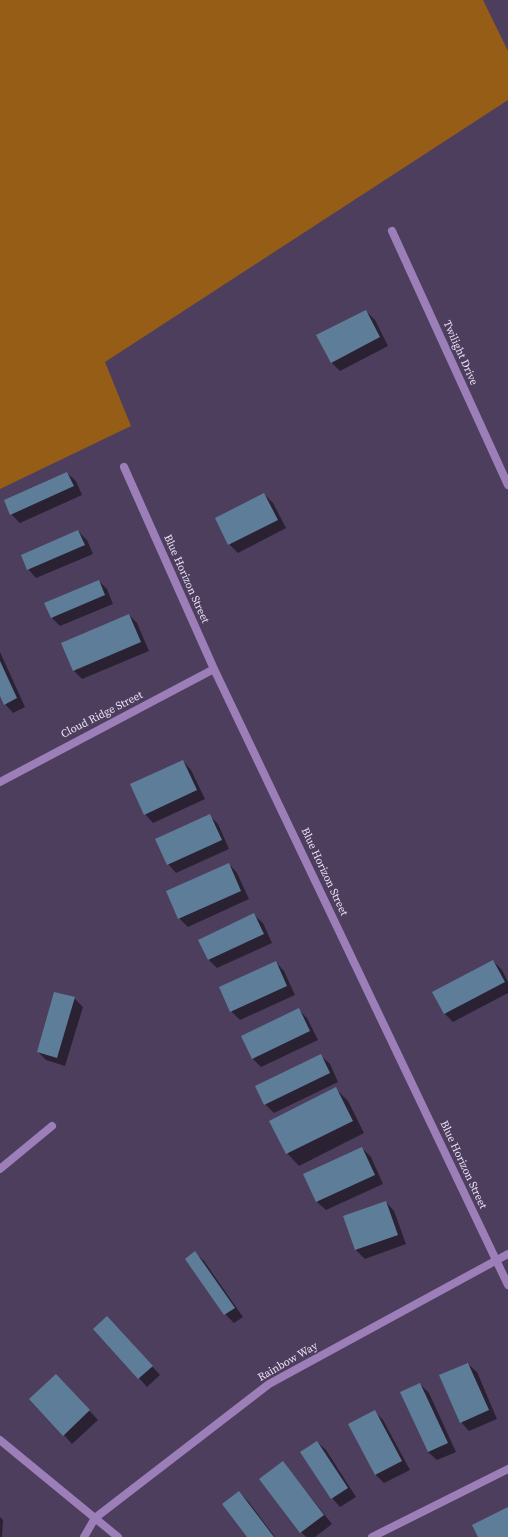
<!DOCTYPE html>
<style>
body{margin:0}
canvas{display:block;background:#4e3e5e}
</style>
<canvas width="508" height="1537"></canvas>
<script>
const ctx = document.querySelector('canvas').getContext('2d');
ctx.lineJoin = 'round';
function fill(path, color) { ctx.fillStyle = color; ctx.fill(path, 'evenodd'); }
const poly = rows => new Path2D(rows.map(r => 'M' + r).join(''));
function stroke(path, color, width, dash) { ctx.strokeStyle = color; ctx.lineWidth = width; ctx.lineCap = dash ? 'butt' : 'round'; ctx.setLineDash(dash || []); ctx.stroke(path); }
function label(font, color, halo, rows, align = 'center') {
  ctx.font = font + ' "Source Serif 4",serif'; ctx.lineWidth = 3.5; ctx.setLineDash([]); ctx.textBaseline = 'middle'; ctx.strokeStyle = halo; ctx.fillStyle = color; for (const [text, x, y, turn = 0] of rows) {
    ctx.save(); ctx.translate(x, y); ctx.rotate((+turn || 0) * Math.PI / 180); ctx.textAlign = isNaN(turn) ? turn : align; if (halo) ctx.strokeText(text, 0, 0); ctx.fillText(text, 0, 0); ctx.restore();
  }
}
const green = poly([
 [0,0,483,0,508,51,508,100,105,362,131,426,0,489]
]);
const shadow = poly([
 [366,311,375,320,388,346,340,371,331,362],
 [67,473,76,481,82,495,20,523,11,514],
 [264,494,273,503,286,528,238,553,229,544],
 [78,531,87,540,93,554,36,578,28,569],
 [99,581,107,589,113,604,60,626,52,618],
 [129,615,137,623,149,651,82,679,74,671],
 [0,652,25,707,13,713,5,704,0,694],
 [183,761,191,770,205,799,153,823,145,814],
 [209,815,218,824,229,849,176,873,168,864],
 [229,864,237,873,249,899,188,927,179,918],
 [254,915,263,923,272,943,217,968,208,959],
 [493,961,502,970,508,982,508,993,453,1022,444,1013],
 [276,962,284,971,295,995,240,1020,231,1011],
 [74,998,83,1007,65,1066,46,1060,38,1052],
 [299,1010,307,1018,318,1040,261,1067,252,1058],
 [321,1056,330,1064,338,1082,274,1113,265,1104],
 [336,1089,348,1101,364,1133,299,1166,287,1153],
 [362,1148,371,1157,383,1184,326,1210,317,1202],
 [386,1202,394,1211,406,1244,365,1259,356,1250,344,1217],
 [195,1253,204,1261,243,1317,234,1323,225,1314,186,1259],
 [116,1326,160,1375,147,1387,139,1378],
 [468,1364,477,1372,497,1419,469,1431,461,1422],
 [65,1384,98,1420,72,1444,64,1435],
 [420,1384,429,1393,456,1452,437,1460,428,1452],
 [375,1412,383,1420,410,1470,384,1483,375,1474],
 [317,1442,326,1450,356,1497,340,1507,332,1498],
 [283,1462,332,1524,315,1537,306,1537,301,1532],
 [239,1492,248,1501,275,1537,248,1537],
 [0,1517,3,1520,2,1537,0,1537]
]);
const building = poly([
 [366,310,380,337,331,363,316,335],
 [67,472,74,486,10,515,4,500],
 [264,493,278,520,228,545,215,518],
 [78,530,85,545,27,570,21,555],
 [99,580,105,595,51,618,44,603],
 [129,614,141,642,73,671,61,643],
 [0,661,17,698,4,705,0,696],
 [183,760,197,790,144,815,130,784],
 [210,814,222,840,167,865,155,839],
 [229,863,241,891,178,919,166,891],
 [254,913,264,934,208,960,198,940],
 [493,960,505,982,444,1014,432,992],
 [276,961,287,986,230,1012,219,987],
 [54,992,75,997,57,1058,37,1052],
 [299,1008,310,1031,252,1059,241,1036],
 [321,1054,330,1073,264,1105,255,1086],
 [336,1087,353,1121,286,1154,269,1121],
 [362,1147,375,1175,316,1202,303,1174],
 [386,1201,398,1235,355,1250,343,1216],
 [195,1251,235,1308,224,1315,185,1259],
 [107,1316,153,1366,138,1379,93,1329],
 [468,1363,489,1410,460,1423,439,1375],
 [56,1374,90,1410,63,1436,29,1399],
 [420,1383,448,1443,428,1452,400,1392],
 [375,1410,402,1461,375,1475,348,1424],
 [317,1441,348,1488,331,1499,300,1452],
 [283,1461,324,1515,300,1533,259,1479],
 [239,1491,274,1537,247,1537,222,1504],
 [508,1507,508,1537,478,1537,472,1525]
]);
const lane = poly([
 [372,1537,508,1469]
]);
const street = poly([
 [392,231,508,485],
 [124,467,214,669,508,1285],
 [0,782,214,669],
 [0,1169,52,1126],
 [0,1440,118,1537],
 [84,1537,95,1518,269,1384,508,1254]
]);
const streetNames = [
 ["Twilight Drive",460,353,66],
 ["Blue Horizon Street",186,579,66],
 ["Cloud Ridge Street",102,715,-27],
 ["Blue Horizon Street",324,872,65],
 ["Blue Horizon Street",463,1165,65],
 ["Rainbow Way",288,1362,-30]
];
fill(green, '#955d15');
fill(shadow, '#0007');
fill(building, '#5e7d99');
stroke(lane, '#9c7fb8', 8);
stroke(street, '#9c7fb8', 8);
label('11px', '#ece2f6', '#4e3e5e', streetNames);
</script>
